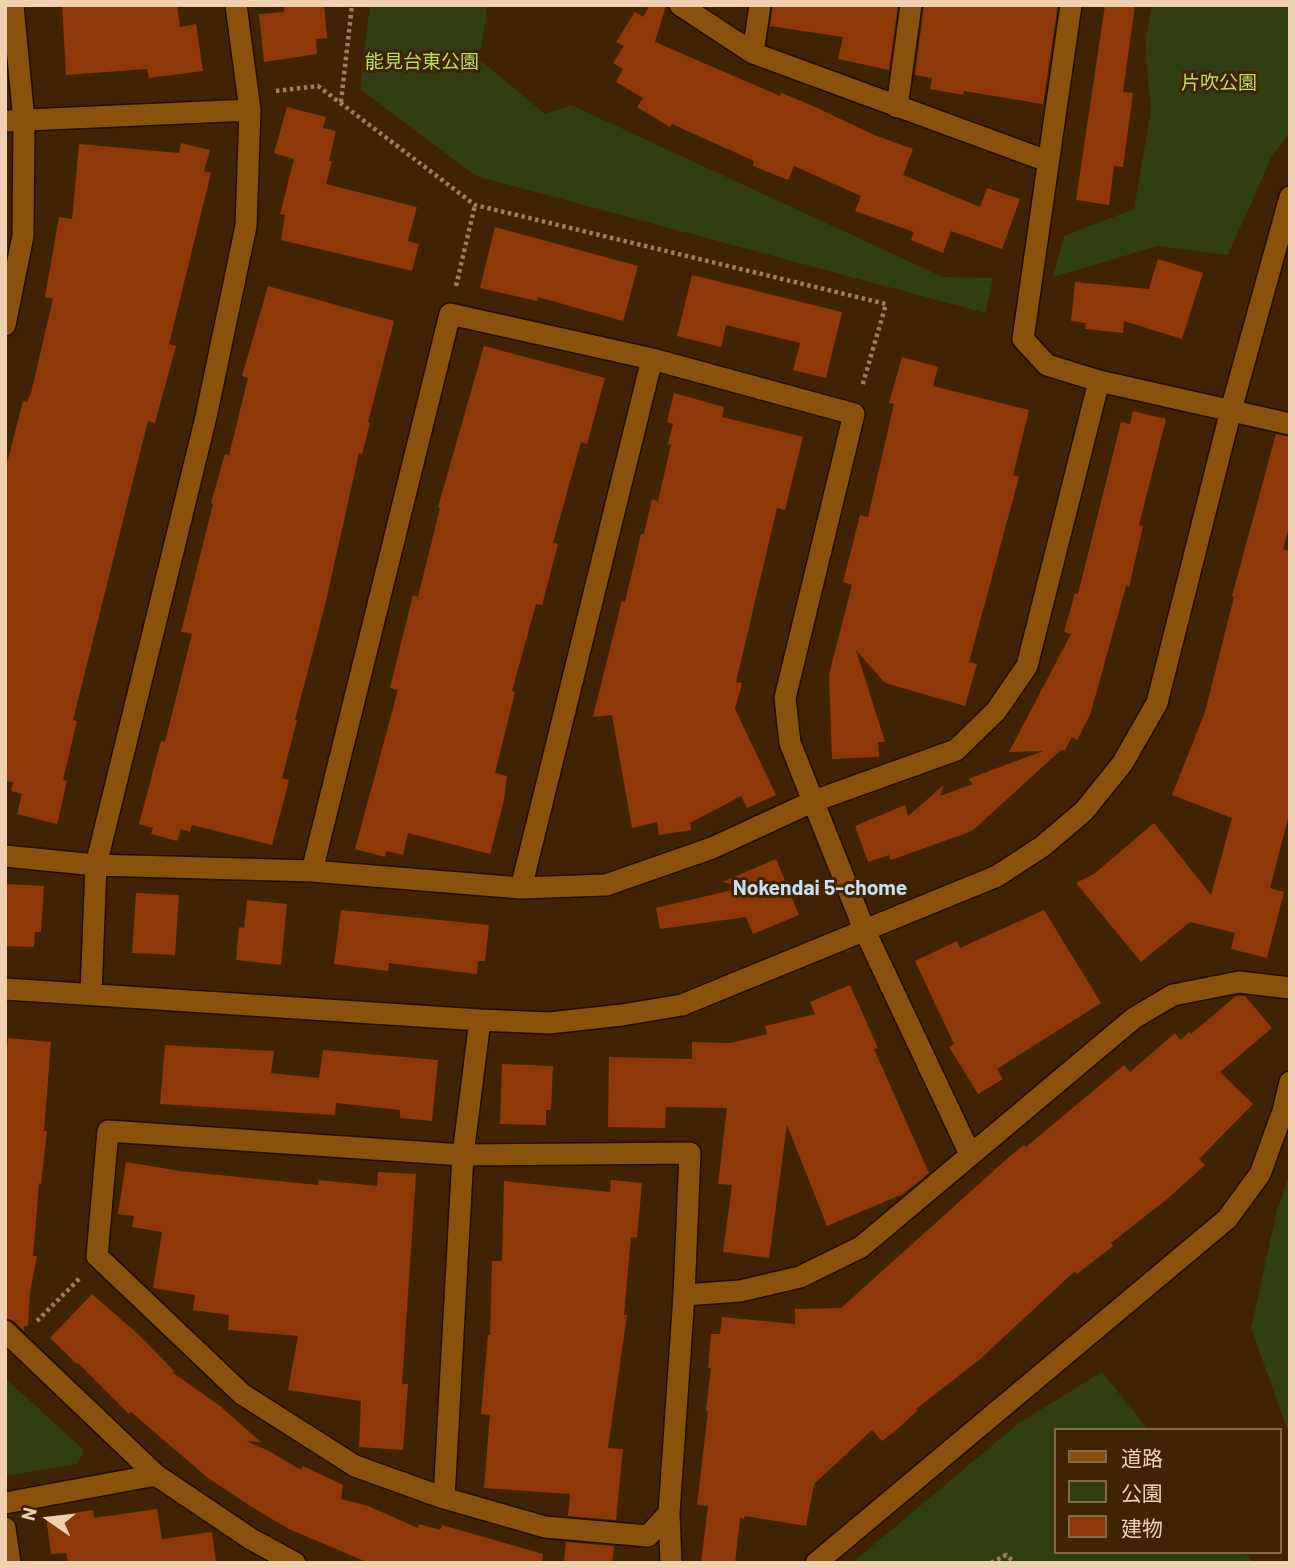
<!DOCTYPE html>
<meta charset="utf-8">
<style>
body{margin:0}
#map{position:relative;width:1295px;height:1568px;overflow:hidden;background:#402302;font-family:Barlow,"Noto Sans JP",sans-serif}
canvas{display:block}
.frame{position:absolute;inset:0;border:7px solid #f0d0b3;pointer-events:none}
.legend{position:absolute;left:1054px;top:1428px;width:228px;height:126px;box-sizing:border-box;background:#402302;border:2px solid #866849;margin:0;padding:9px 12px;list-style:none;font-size:21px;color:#f0d0b3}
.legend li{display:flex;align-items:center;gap:14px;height:35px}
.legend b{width:35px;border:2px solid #866849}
.north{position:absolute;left:14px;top:1484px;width:70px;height:70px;-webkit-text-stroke:5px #402302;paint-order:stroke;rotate:284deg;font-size:19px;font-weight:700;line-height:28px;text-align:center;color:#f0d0b3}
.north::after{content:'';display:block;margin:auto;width:24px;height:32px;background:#f0d0b3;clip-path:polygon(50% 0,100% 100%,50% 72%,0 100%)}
</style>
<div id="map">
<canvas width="1295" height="1568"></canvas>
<div class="frame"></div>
<ul class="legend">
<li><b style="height:9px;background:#8a510d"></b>道路</li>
<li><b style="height:19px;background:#313d13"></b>公園</li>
<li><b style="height:19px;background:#8e3807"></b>建物</li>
</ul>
<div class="north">N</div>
</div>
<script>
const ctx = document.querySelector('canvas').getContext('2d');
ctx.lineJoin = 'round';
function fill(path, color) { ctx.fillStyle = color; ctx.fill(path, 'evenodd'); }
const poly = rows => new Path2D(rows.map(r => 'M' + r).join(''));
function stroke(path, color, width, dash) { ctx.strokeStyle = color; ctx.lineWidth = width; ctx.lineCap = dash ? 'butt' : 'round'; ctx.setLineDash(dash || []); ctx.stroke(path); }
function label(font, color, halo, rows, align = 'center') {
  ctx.font = font + ' Barlow,"Noto Sans JP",sans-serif'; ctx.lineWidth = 6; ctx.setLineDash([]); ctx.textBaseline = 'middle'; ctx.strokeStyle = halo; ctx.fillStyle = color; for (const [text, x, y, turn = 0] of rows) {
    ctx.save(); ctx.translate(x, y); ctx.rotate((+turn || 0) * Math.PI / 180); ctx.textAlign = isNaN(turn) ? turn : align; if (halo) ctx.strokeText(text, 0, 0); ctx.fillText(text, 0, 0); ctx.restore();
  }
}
const green = poly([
 [370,5,488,5,479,59,545,114,571,105,943,277,993,278,985,313,476,176,360,89],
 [1152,5,1290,5,1290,133,1273,154,1228,255,1158,246,1053,277,1064,236,1134,209,1151,110,1145,45],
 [1290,1173,1290,1437,1251,1328,1277,1210],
 [1102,1372,1148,1430,1055,1430,1055,1552,1245,1552,1254,1563,852,1563,1019,1423],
 [5,1378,84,1450,78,1464,5,1476]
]);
const building = poly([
 [62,5,177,5,180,27,196,24,203,71,149,78,147,69,66,75],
 [284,5,324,5,327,38,316,39,317,54,264,62,259,14,284,12],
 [650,5,666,5,655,42,780,96,781,93,811,105,874,135,913,149,903,175,980,207,987,188,1020,199,1002,249,951,231,943,253,911,240,914,232,855,211,861,196,794,166,788,180,753,166,754,161,672,124,670,127,637,107,643,98,616,82,623,69,613,63,624,46,616,42,635,12,643,17],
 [773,5,898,5,889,70,838,59,843,37,770,26],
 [924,5,1058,5,1043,104,964,91,963,95,930,89,932,78,915,75],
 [1105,5,1135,5,1123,92,1133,93,1123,167,1114,166,1109,205,1076,200],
 [287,107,326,117,323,128,336,131,329,161,332,161,326,184,417,207,408,241,419,244,412,271,281,240,285,215,280,214,294,159,274,153],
 [181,143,210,150,204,171,211,173,169,344,176,346,155,423,148,421,73,720,77,721,63,780,67,781,57,824,17,814,22,794,11,791,13,782,5,781,5,471,23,401,27,402,31,393,53,299,45,297,59,217,72,219,79,144,179,153],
 [495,227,638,266,623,321,538,297,537,301,480,288],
 [1158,259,1203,273,1182,339,1124,321,1123,333,1085,329,1086,323,1071,321,1075,282,1149,289],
 [692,275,842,312,826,378,793,370,800,343,726,325,721,347,677,336],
 [268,286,394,321,368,422,370,423,362,454,359,453,326,601,295,720,297,720,282,778,289,780,272,845,192,825,190,832,181,829,177,841,151,834,153,828,139,824,161,741,165,742,192,634,181,632,213,504,211,503,225,454,229,455,248,378,242,376],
 [484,346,605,378,587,444,581,442,553,543,558,544,542,605,536,604,512,691,515,692,495,773,507,776,504,800,490,854,408,833,403,855,386,851,385,857,355,849,398,690,390,688,413,595,418,597,440,508,438,507],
 [902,357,938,367,933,386,1029,410,1013,475,1019,477,969,662,977,664,965,706,885,683,856,650,885,742,878,742,879,757,832,759,829,675,852,585,843,582,860,515,868,517,894,404,889,403],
 [674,393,724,407,722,417,803,437,785,510,777,508,736,682,742,683,735,709,776,795,747,808,741,796,690,823,691,830,659,835,657,822,632,828,612,715,593,717,622,601,625,602,641,534,644,534,652,499,658,501,671,445,668,444,673,424,667,422],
 [1133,411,1166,419,1139,525,1143,526,1129,587,1126,586,1090,715,1077,740,1072,737,1065,750,1061,750,972,831,891,860,889,855,868,862,855,826,905,805,908,816,944,785,940,796,973,784,968,779,1043,751,1009,752,1071,634,1064,632,1075,593,1078,594,1121,422,1130,424],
 [1276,434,1290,437,1290,524,1283,549,1290,551,1290,811,1270,888,1284,892,1267,958,1231,949,1235,933,1190,922,1141,962,1076,883,1094,874,1154,823,1211,895,1232,818,1172,795,1205,712,1234,597,1232,596],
 [776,859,799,915,753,934,746,917,660,929,656,908,745,887,722,882],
 [5,884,44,886,41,932,35,932,34,947,5,946],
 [136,893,179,895,175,955,132,953],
 [247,900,287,904,281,965,236,960,239,927,244,928],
 [341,910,489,925,485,961,478,961,477,974,389,963,388,971,334,964],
 [1044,910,1101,1003,997,1069,1003,1079,978,1094,949,1047,954,1044,915,961,957,941,960,948],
 [850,985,878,1048,874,1049,929,1173,903,1194,827,1226,787,1125,769,1258,723,1252,732,1185,718,1184,727,1108,666,1107,665,1128,608,1127,609,1057,692,1059,692,1042,731,1043,767,1034,765,1026,815,1014,810,1002],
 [1236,996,1245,996,1272,1028,1220,1072,1253,1104,1199,1159,1205,1165,1166,1200,1111,1243,1113,1246,1077,1274,1075,1271,979,1360,916,1409,918,1410,894,1432,882,1441,872,1430,814,1484,806,1526,745,1516,744,1519,740,1518,735,1563,701,1563,708,1506,697,1505,708,1411,706,1411,711,1368,708,1368,711,1334,720,1334,722,1317,795,1324,795,1309,841,1308,1009,1157,1024,1145,1026,1147,1124,1065,1130,1072,1175,1033,1180,1040,1189,1032,1191,1034],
 [8,1038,51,1042,44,1131,47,1131,41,1184,39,1183,33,1256,37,1256,30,1293,28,1326,24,1326,24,1331,14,1321,5,1318,5,1072],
 [165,1045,274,1051,271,1073,319,1078,323,1050,438,1060,432,1121,400,1118,400,1110,336,1103,335,1115,160,1104],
 [502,1064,553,1066,551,1110,546,1110,546,1125,500,1124],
 [126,1162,180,1171,318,1185,319,1180,377,1186,378,1172,416,1174,402,1384,408,1384,403,1450,359,1447,361,1401,288,1390,298,1336,228,1330,229,1315,193,1310,195,1295,153,1288,162,1232,132,1227,134,1216,118,1214],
 [611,1180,642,1183,637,1238,631,1237,624,1315,627,1315,608,1448,623,1449,616,1520,568,1516,570,1494,484,1488,490,1415,481,1414,488,1335,490,1335,492,1261,502,1261,504,1181,610,1192],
 [92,1294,139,1335,175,1372,172,1372,220,1406,261,1442,246,1441,269,1451,301,1470,303,1466,343,1485,341,1499,368,1506,418,1528,419,1524,440,1530,442,1525,543,1554,542,1563,369,1563,289,1529,255,1509,208,1478,131,1412,129,1414,78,1363,77,1364,50,1338],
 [157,1509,162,1539,212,1532,216,1563,68,1563,66,1553,51,1554,46,1517,93,1510,94,1518],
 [566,1542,614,1546,612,1563,564,1563]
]);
const path = poly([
 [276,91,318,86,475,205,886,304,862,387],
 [341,102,352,5],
 [456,286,475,205],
 [37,1321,80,1278],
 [991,1563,1006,1555,1015,1563]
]);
const minor = poly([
 [680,5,753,53,1047,161],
 [1071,5,1023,339,1047,365,1099,381,1290,424],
 [753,53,760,5],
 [897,107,911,5],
 [5,121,250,110],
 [5,325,23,236,24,121,13,5],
 [5,856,96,865,312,871,521,888,606,885,712,848,814,801,956,750,996,711,1027,666,1099,381],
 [312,871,450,314,652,359,854,414,785,698,790,743,864,929,970,1154],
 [521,888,652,359],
 [5,989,480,1020,549,1023,622,1015,682,1005,997,876,1043,846,1084,811,1122,764,1157,703,1231,410,1290,197],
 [91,994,96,865,206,417,246,226,250,110,236,5],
 [108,1131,463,1155,690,1153,684,1295,669,1513,648,1536,545,1527,444,1498,355,1466,242,1394,97,1256,108,1131],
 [684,1295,740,1291,800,1277,861,1247,1134,1018,1173,995,1239,982,1290,988],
 [5,1331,156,1475,251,1539,295,1563],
 [444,1498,463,1155,480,1020],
 [5,1503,156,1475],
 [669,1513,671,1563],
 [5,1528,10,1563],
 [816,1563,1227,1219,1260,1174,1283,1111,1290,1082]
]);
const parkNames = [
 ["能見台東公園",422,62],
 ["片吹公園",1219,83]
];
const neighbourhoodNames = [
 ["Nokendai 5-chome",820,888]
];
fill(green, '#313d13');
fill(building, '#8e3807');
stroke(minor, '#200e00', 24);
stroke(path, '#9c7d5e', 4.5, [3.5, 3.5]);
stroke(minor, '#8a510d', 21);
label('19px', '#b8dd5f', '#402302', parkNames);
label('bold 21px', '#c6dff4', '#402302', neighbourhoodNames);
</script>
